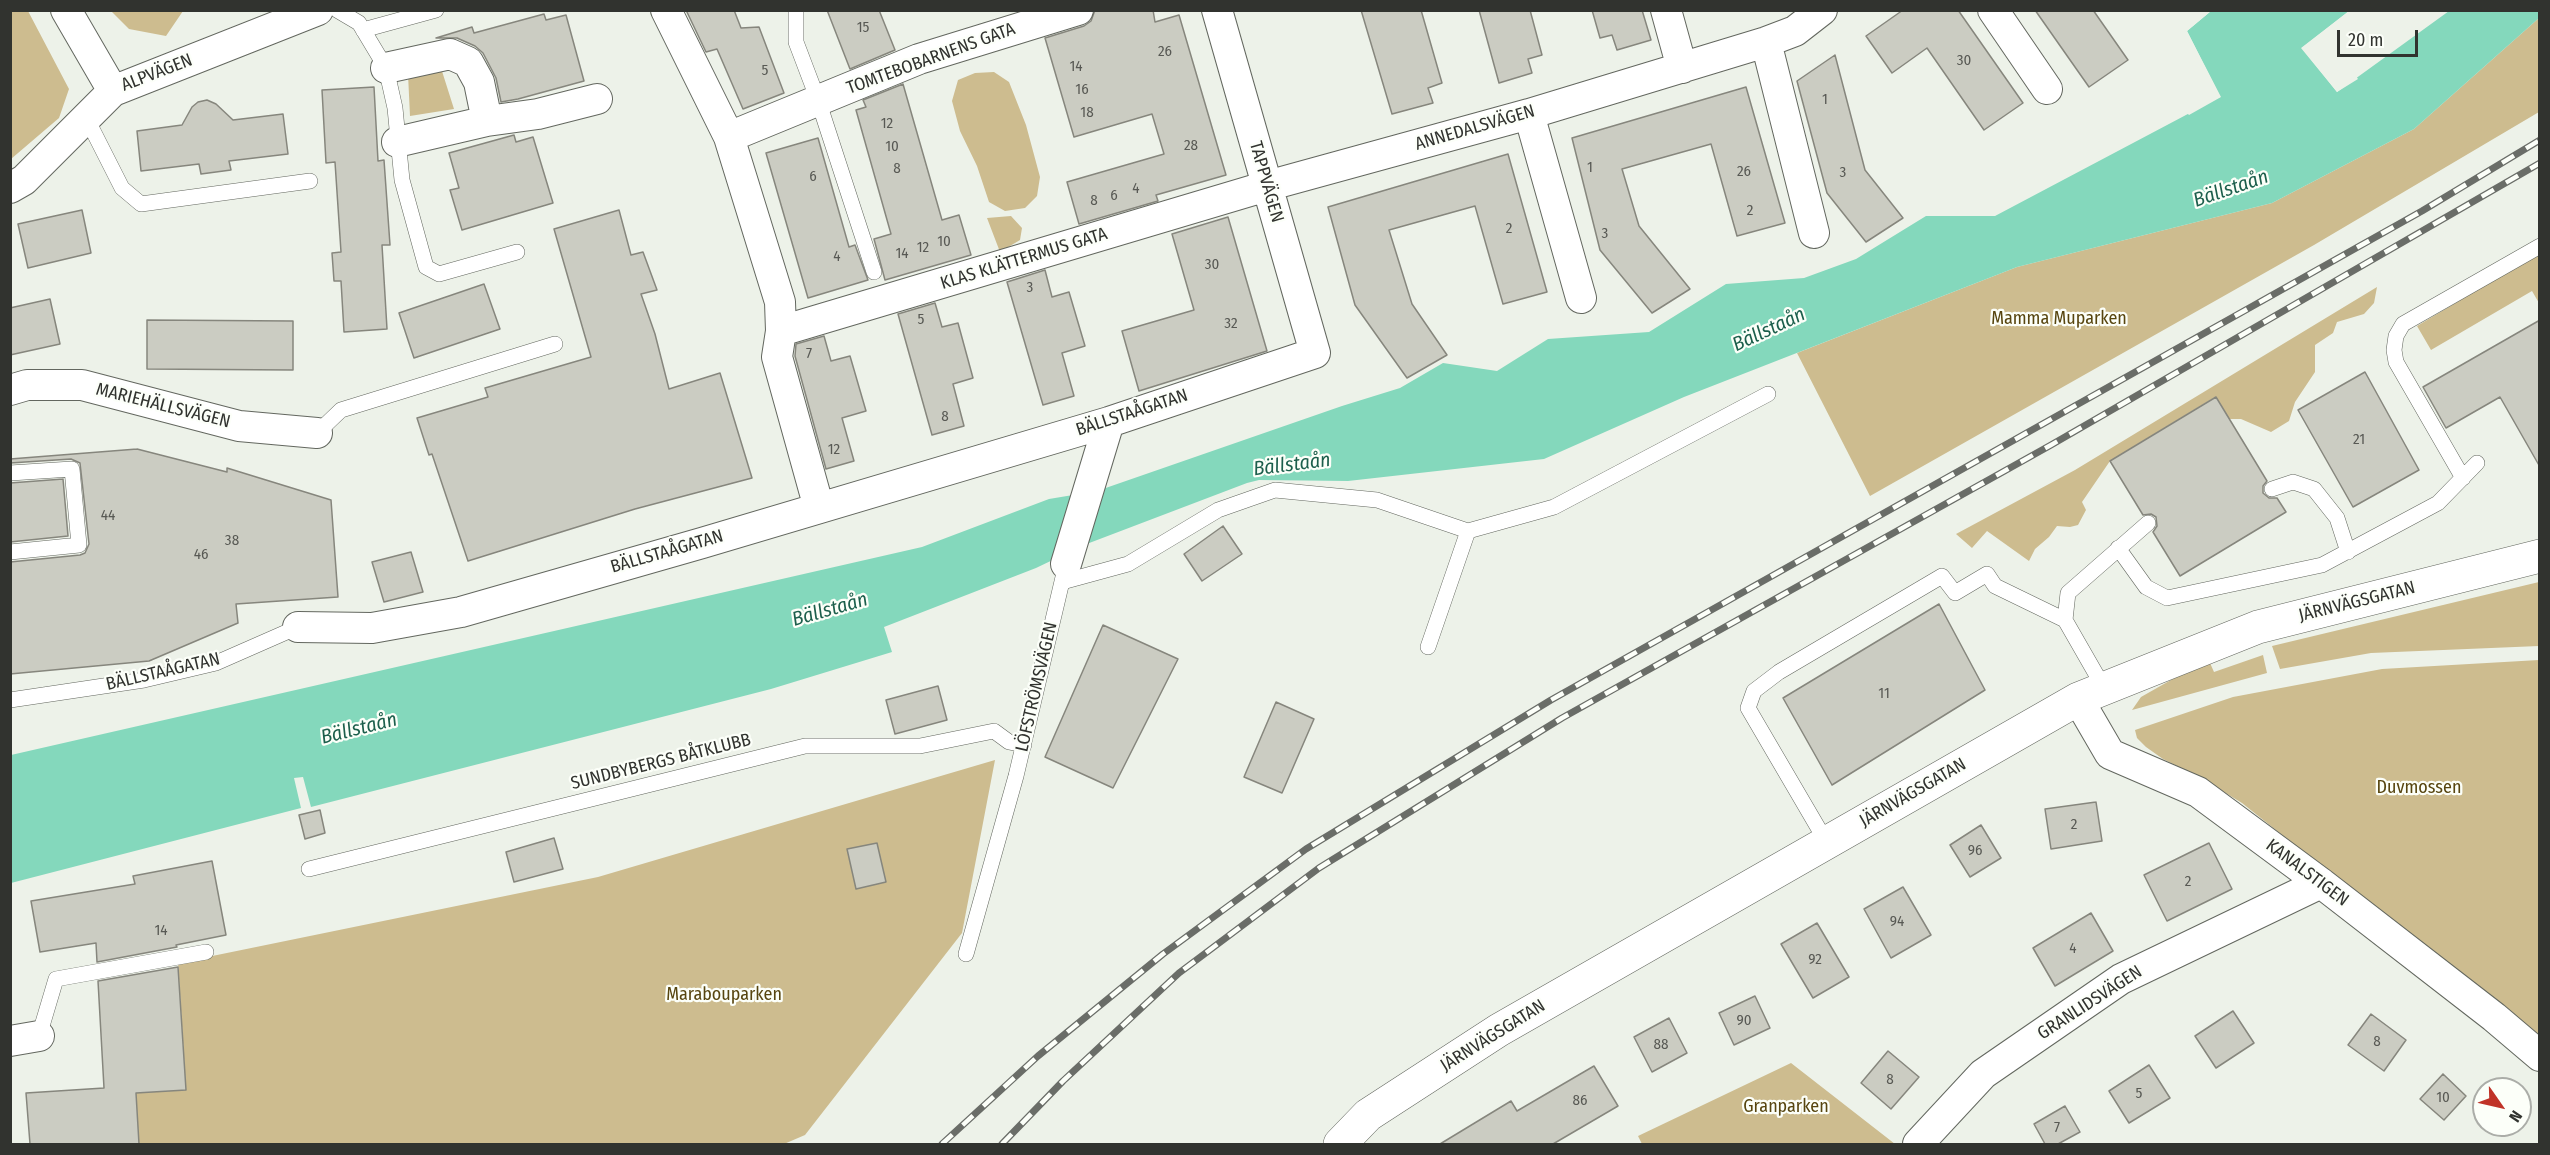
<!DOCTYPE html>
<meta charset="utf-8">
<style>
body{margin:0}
#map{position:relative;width:2550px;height:1155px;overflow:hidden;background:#edf2e9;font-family:"Fira Sans Condensed",sans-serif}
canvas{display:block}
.frame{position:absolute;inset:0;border:12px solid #31332f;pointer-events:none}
.north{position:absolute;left:2472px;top:1077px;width:60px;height:60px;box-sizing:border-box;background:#fcfff9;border:2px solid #abada8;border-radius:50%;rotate:124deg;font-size:16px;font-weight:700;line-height:24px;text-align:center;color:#31332f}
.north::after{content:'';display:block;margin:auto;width:21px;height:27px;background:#c03328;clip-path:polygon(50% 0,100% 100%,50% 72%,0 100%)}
.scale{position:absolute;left:2337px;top:30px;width:81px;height:27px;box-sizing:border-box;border:3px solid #31332f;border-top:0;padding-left:8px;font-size:18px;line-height:21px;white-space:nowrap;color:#31332f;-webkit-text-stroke:4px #fcfff9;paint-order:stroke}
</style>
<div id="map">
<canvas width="2550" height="1155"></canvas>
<div class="frame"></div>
<div class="north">N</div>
<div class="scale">20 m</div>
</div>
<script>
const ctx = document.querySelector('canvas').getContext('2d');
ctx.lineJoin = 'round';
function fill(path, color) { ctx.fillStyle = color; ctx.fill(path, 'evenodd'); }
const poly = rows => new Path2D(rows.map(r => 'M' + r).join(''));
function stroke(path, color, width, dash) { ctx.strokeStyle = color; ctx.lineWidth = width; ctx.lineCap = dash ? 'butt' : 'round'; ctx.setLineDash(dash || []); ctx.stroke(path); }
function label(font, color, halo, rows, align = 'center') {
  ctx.font = font + ' "Fira Sans Condensed",sans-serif'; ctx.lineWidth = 4.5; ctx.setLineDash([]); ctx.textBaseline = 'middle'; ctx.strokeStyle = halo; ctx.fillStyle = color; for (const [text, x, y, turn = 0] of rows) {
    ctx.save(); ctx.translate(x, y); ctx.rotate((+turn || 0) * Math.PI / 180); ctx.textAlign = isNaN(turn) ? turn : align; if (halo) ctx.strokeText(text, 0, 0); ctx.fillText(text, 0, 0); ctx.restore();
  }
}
const green = poly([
 [11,10,28,11,69,89,59,118,11,159],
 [111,11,183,11,166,36,129,29],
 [2539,18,2539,112,2314,245,1870,496,1797,353,2017,267,2272,203,2414,129],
 [441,68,454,109,410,116,408,74],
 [994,72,1009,82,1026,125,1040,177,1037,196,1025,208,1005,211,989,202,977,166,960,131,952,101,958,80,975,73],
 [1011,216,1022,228,1020,240,1000,252,987,218],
 [2539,253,2539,303,2532,291,2431,350,2417,326],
 [2377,287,2374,303,2364,314,2337,322,2333,333,2315,345,2315,372,2295,402,2289,421,2271,432,2241,419,2229,419,2215,397,2110,461,2082,502,2086,510,2078,525,2070,527,2057,526,2049,537,2035,549,2029,561,1987,531,1972,548,1956,534,2075,470],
 [2539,582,2539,646,2371,653,2280,669,2272,646],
 [2263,655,2267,673,2132,710,2141,697,2178,676,2210,663,2214,672],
 [2539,660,2539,1040,2242,803,2201,778,2163,759,2146,747,2137,738,2135,730,2233,697,2382,669],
 [995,760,962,933,805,1135,784,1144,139,1144,136,1093,186,1090,178,963,598,877],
 [1791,1063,1895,1144,1642,1144,1638,1136]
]);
const water = poly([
 [2211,11,2349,11,2302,48,2337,92,2449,11,2539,11,2539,18,2414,129,2272,203,2017,267,1684,397,1544,459,1348,481,1259,480,1247,483,1084,545,1036,568,884,627,892,652,771,689,311,807,303,777,294,778,301,808,11,883,11,755,922,547,1049,499,1097,491,1342,406,1400,388,1443,363,1497,371,1548,339,1649,332,1726,284,1804,278,1856,259,1926,216,1995,216,2220,97,2187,31]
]);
const pier = poly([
 [2207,10,2211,11,2187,31,2221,97,2189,115,2187,113,2217,96,2184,31],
 [2353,10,2306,48,2337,88,2356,76,2358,79,2337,92,2301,48,2349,11]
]);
const building = poly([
 [686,10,734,10,741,28,759,27,784,93,743,109,717,49,706,52,686,10],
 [827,10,879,10,895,50,850,69,827,10],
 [1095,10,1153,10,1155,22,1179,15,1226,175,1156,195,1158,201,1079,224,1067,182,1164,154,1152,114,1074,137,1045,38,1084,26,1091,21,1095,10],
 [1361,10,1421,10,1442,83,1428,88,1433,103,1392,114,1361,10],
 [1479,10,1530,10,1542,55,1528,59,1532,73,1499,83,1479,10],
 [1592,10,1642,10,1651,40,1617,50,1612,35,1600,38,1592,10],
 [1903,10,1958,10,2023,103,1984,130,1927,48,1892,73,1866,36,1903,10],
 [2035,10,2093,10,2128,60,2089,87,2035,10],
 [544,14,546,20,566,15,584,81,518,99,501,102,496,78,483,53,475,46,457,38,436,38,472,27,474,33,544,14],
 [1835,55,1865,170,1903,218,1866,242,1827,193,1797,81,1835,55],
 [903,84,942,220,959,215,971,255,885,280,874,239,891,234,856,110,866,107,863,100,903,84],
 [374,87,378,161,384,160,390,245,382,245,387,329,344,332,341,281,334,281,332,253,341,252,335,162,326,163,322,90,374,87],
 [1746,87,1785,223,1737,236,1711,144,1622,169,1639,226,1690,289,1652,313,1600,250,1572,138,1746,87],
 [207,100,216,104,233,120,283,114,288,154,229,161,231,170,201,174,199,164,141,171,137,131,182,125,192,107,198,102,207,100],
 [514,135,516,142,533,137,553,203,462,230,450,190,459,188,449,153,514,135],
 [818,138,849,247,855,245,868,280,808,298,766,153,818,138],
 [1508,154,1547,292,1503,304,1475,206,1389,230,1412,304,1447,355,1407,378,1355,305,1328,207,1508,154],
 [82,210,91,253,28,268,18,224,82,210],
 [619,210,631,255,643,252,657,290,641,294,655,334,669,389,720,373,752,478,635,509,468,561,432,454,429,455,417,418,488,397,485,388,591,357,554,229,619,210],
 [1228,217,1267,351,1139,391,1122,331,1194,310,1172,234,1228,217],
 [1045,270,1052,297,1069,292,1085,346,1062,353,1074,396,1043,405,1007,282,1045,270],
 [484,284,500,329,414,358,399,313,484,284],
 [50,299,60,344,10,355,10,308,50,299],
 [935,303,942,327,958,323,973,378,953,384,964,426,932,435,898,314,935,303],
 [147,320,293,321,293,370,147,369,147,320],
 [2540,320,2540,467,2500,397,2446,428,2423,387,2540,320],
 [824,336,831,361,850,356,866,411,842,418,854,461,826,469,795,356,796,344,824,336],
 [2365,372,2419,470,2353,507,2298,410,2365,372],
 [2216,397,2267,481,2263,486,2263,493,2269,498,2277,498,2286,512,2180,576,2153,532,2157,526,2156,517,2151,514,2143,515,2110,461,2216,397],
 [137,449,227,472,227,468,331,500,338,597,236,604,238,623,149,661,10,674,10,562,80,555,85,553,89,544,80,463,71,459,10,463,10,459,137,449],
 [63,479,68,536,10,542,10,483,63,479],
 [1223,526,1242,554,1202,581,1184,554,1223,526],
 [411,552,423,592,384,602,372,562,411,552],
 [1939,604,1985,690,1832,785,1783,698,1939,604],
 [1103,625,1178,659,1113,788,1045,757,1103,625],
 [938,686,947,720,895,734,886,700,938,686],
 [1276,702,1314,719,1282,793,1244,777,1276,702],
 [2096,802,2102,841,2051,849,2045,809,2096,802],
 [320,810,325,833,305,839,299,815,320,810],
 [1981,825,2001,858,1970,877,1950,845,1981,825],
 [554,838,563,869,514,882,506,852,554,838],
 [877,843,886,882,856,889,847,849,877,843],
 [2209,843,2232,889,2167,921,2144,875,2209,843],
 [212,861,226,935,176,945,177,947,97,962,96,943,40,952,31,901,135,884,133,876,212,861],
 [1903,887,1931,935,1891,958,1864,909,1903,887],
 [2091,913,2113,951,2055,986,2033,948,2091,913],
 [1817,923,1849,977,1813,998,1781,944,1817,923],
 [178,967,186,1090,136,1093,139,1144,30,1144,26,1093,104,1088,98,981,178,967],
 [1755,996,1770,1028,1734,1045,1719,1013,1755,996],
 [2233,1011,2254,1043,2216,1068,2195,1036,2233,1011],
 [2371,1014,2406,1040,2384,1071,2348,1045,2371,1014],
 [1669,1018,1687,1053,1652,1072,1634,1037,1669,1018],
 [1888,1051,1919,1077,1891,1109,1861,1083,1888,1051],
 [2149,1065,2170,1098,2129,1123,2109,1091,2149,1065],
 [1594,1066,1618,1106,1553,1144,1440,1144,1511,1101,1517,1111,1594,1066],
 [2443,1074,2466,1096,2444,1120,2420,1099,2443,1074],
 [2065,1106,2080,1132,2058,1144,2045,1144,2034,1124,2065,1106]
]);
const service = poly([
 [337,10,359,23,386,68,395,108,402,180,426,267,439,274,517,252],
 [796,10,796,42,818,100,874,272],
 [363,30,436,10],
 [87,119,122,188,141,204,310,181],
 [317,433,341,410,555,344],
 [10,473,72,469,79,545,10,552],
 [2463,478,2396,362,2394,350,2396,336,2403,324,2540,246],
 [2272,489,2293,482,2314,489,2337,518,2348,552],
 [2118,548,2146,587,2167,598,2322,565,2438,503,2477,463],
 [1062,582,1128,564,1218,510,1275,490,1377,500,1468,531,1554,507,1768,394],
 [1428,647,1468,531],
 [2104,688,2065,620,2068,593,2148,523],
 [10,700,144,680,216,663,298,627],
 [1827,843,1748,708,1754,691,1779,672,1942,576,1955,593,1987,574,1995,586,2065,620],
 [309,869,805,746,920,746,994,731,1009,742,1024,745],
 [966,954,1016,776,1064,573],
 [39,1036,56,979,206,952]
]);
const minor = poly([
 [66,10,113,91],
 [666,10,729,137],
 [1666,10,1682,68],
 [1993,10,2047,89],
 [1766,42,1814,233],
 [386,68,450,54,468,62,479,82,487,121,397,142],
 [1529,114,1581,298],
 [487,121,538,114,597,99],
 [10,188,24,180,113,91,318,10],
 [781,331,1267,186,1529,114,1766,42,1795,31,1822,10],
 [10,390,27,385,82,385,239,426,317,433],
 [819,508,777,357,781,331,780,302,729,137,919,59,1078,10],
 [1066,564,1109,422],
 [298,627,372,628,461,612,702,543,1109,422,1315,353,1217,10],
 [2078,699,2110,754,2198,792,2321,883,2494,1017,2540,1056],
 [10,1041,39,1036],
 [1918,1144,1983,1074,2121,979,2321,883]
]);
const tertiary = poly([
 [1340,1144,1368,1115,1499,1030,2078,699,2258,627,2540,556]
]);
const rail = poly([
 [942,1144,1038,1056,1163,954,1306,849,1551,700,2422,211,2540,140],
 [1002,1144,1063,1081,1179,973,1319,868,1562,718,2051,445,2540,163]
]);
const numberNames = [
 ["15",863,28],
 ["26",1165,52],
 ["30",1964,61],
 ["14",1076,67],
 ["5",765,71],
 ["16",1082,90],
 ["1",1825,100],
 ["18",1087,113],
 ["12",887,124],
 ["28",1191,146],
 ["10",892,147],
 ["1",1590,168],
 ["8",897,169],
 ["26",1744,172],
 ["3",1843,173],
 ["6",813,177],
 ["4",1136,189],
 ["6",1114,196],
 ["8",1094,201],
 ["2",1750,211],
 ["2",1509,229],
 ["3",1605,234],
 ["10",944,242],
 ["12",923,248],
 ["14",902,254],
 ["4",837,257],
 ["30",1212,265],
 ["3",1030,288],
 ["5",921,320],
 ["32",1231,324],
 ["7",809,354],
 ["8",945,417],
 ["21",2359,440],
 ["12",834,450],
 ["44",108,516],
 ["38",232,541],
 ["46",201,555],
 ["11",1884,694],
 ["2",2074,825],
 ["96",1975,851],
 ["2",2188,882],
 ["94",1897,922],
 ["14",161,931],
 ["4",2073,949],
 ["92",1815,960],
 ["90",1744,1021],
 ["8",2377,1042],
 ["88",1661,1045],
 ["8",1890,1080],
 ["5",2139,1094],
 ["10",2443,1098],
 ["86",1580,1101],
 ["7",2057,1128]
];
const streetNames = [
 ["TOMTEBOBARNENS GATA",931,59,-20],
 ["ALPVÄGEN",157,73,-21],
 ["ANNEDALSVÄGEN",1475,128,-16],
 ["TAPPVÄGEN",1266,182,74],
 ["KLAS KLÄTTERMUS GATA",1024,259,-17],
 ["MARIEHÄLLSVÄGEN",163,406,14],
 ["BÄLLSTAÅGATAN",1132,413,-18],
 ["BÄLLSTAÅGATAN",667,552,-16],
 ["JÄRNVÄGSGATAN",2357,602,-14],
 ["BÄLLSTAÅGATAN",163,672,-13],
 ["LÖFSTRÖMSVÄGEN",1037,687,-77],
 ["SUNDBYBERGS BÅTKLUBB",661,762,-14],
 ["JÄRNVÄGSGATAN",1913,793,-30],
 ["KANALSTIGEN",2307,873,37],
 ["GRANLIDSVÄGEN",2090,1003,-33],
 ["JÄRNVÄGSGATAN",1493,1036,-32]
];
const parkNames = [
 ["Mamma Muparken",2059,319],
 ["Duvmossen",2419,788],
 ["Marabouparken",724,995],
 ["Granparken",1786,1107]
];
const waterNames = [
 ["Bällstaån",2231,189,-19],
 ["Bällstaån",1769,330,-25],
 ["Bällstaån",1292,465,-7],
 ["Bällstaån",830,610,-16],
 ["Bällstaån",359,729,-14]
];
fill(green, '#cdbc8f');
fill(water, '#84d8bc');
fill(pier, '#edf2e9');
fill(building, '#cbccc2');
stroke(building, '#86867d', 1.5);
stroke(service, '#63675f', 16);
stroke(minor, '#63675f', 32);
stroke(tertiary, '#63675f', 34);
stroke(service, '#fff', 15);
stroke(minor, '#fff', 30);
stroke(tertiary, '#fff', 33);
stroke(rail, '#6a6d68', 7);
stroke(rail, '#fcfff9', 4.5, [14]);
label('15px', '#585954', null, numberNames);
label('18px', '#31332f', '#fcfff9', streetNames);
label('18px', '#57450f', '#fcfff9', parkNames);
label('italic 20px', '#1c5f4c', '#fcfff9', waterNames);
</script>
